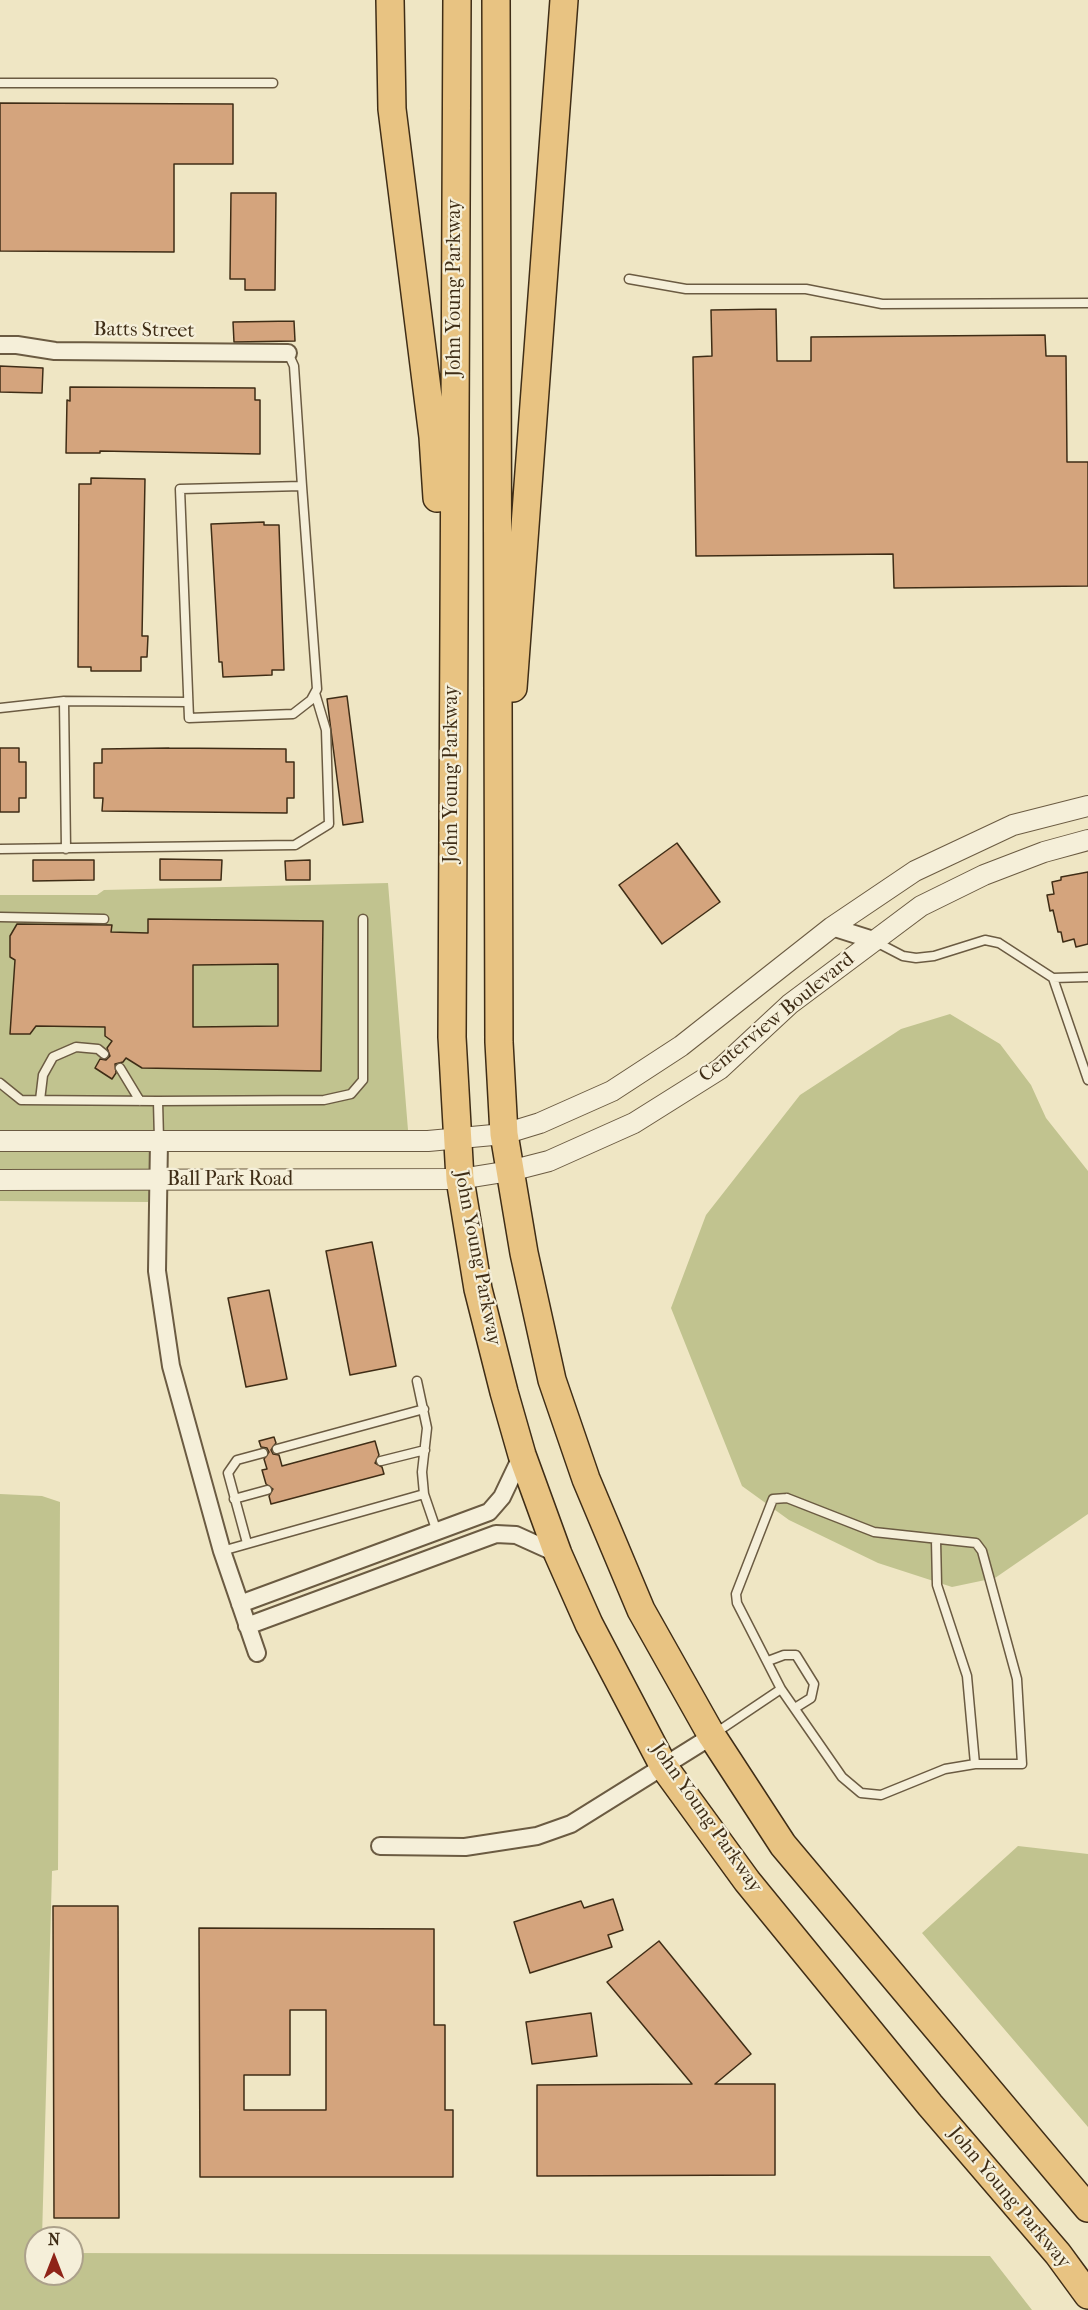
<!DOCTYPE html>
<style>
body{margin:0}
#map{position:relative;width:1088px;height:2310px;overflow:hidden;background:#efe6c4;font-family:"IM FELL French Canon",serif}
canvas{display:block}
.north{position:absolute;left:24px;top:2226px;width:60px;height:60px;box-sizing:border-box;background:#f5efd9;border:2px solid #aca18b;border-radius:50%;rotate:0deg;font-size:16px;font-weight:700;line-height:24px;text-align:center;color:#3f2d16}
.north::after{content:'';display:block;margin:auto;width:21px;height:27px;background:#8f2418;clip-path:polygon(50% 0,100% 100%,50% 72%,0 100%)}
</style>
<div id="map">
<canvas width="1088" height="2310"></canvas>
<div class="north">N</div>
</div>
<script>
const ctx = document.querySelector('canvas').getContext('2d');
ctx.lineJoin = 'round';
function fill(path, color) { ctx.fillStyle = color; ctx.fill(path, 'evenodd'); }
const poly = rows => new Path2D(rows.map(r => 'M' + r).join(''));
function stroke(path, color, width, dash) { ctx.strokeStyle = color; ctx.lineWidth = width; ctx.lineCap = dash ? 'butt' : 'round'; ctx.setLineDash(dash || []); ctx.stroke(path); }
function label(font, color, halo, rows, align = 'center') {
  ctx.font = font + ' "IM FELL French Canon",serif'; ctx.lineWidth = 4.5; ctx.setLineDash([]); ctx.textBaseline = 'middle'; ctx.strokeStyle = halo; ctx.fillStyle = color; for (const [text, x, y, turn = 0] of rows) {
    ctx.save(); ctx.translate(x, y); ctx.rotate((+turn || 0) * Math.PI / 180); ctx.textAlign = isNaN(turn) ? turn : align; if (halo) ctx.strokeText(text, 0, 0); ctx.fillText(text, 0, 0); ctx.restore();
  }
}
const green = poly([
 [388,883,408,1130,0,1130,0,895,97,895,104,890],
 [950,1014,1000,1044,1031,1085,1046,1118,1088,1171,1088,1514,995,1578,952,1587,878,1563,789,1520,742,1486,671,1308,706,1215,800,1095,901,1029],
 [0,1151,150,1151,149,1170,0,1170],
 [0,1190,149,1190,148,1202,0,1201],
 [0,1494,42,1496,60,1502,58,1870,52,1871,42,2238,36,2238,36,2274,72,2274,72,2253,990,2256,1032,2310,0,2310],
 [1018,1846,1088,1854,1088,2127,922,1933]
]);
const building = poly([
 [0,103,233,104,233,164,174,164,174,252,0,251,0,103],
 [231,193,276,193,275,290,245,290,245,279,230,279,231,193],
 [776,309,777,361,811,361,811,337,1045,335,1046,356,1066,356,1067,462,1088,462,1088,586,894,588,893,554,696,556,693,357,712,356,711,310,776,309],
 [294,321,295,341,234,342,233,322,294,321],
 [0,366,43,368,42,393,0,392,0,366],
 [70,387,255,388,255,400,260,400,260,454,100,451,100,453,66,453,67,400,70,401,70,387],
 [91,478,145,479,142,636,148,636,147,657,141,657,141,671,91,671,91,667,78,667,79,484,91,484,91,478],
 [264,522,264,525,279,525,284,670,272,670,272,675,223,677,222,662,219,662,211,524,264,522],
 [347,696,363,822,343,825,327,699,347,696],
 [0,748,19,748,19,762,26,762,26,798,19,798,19,812,0,812,0,748],
 [169,748,286,749,286,762,294,762,294,798,287,798,287,813,102,811,103,798,94,798,94,763,102,763,102,749,169,748],
 [677,843,720,902,662,944,619,885,677,843],
 [160,859,222,860,221,880,160,880,160,859],
 [33,860,94,860,94,880,33,881,33,860],
 [310,860,310,880,286,880,285,861,310,860],
 [1088,872,1088,944,1076,947,1074,939,1063,942,1061,932,1058,932,1053,910,1050,911,1047,895,1054,894,1052,882,1061,880,1061,877,1088,872],
 [148,919,323,921,321,1071,142,1068,126,1058,123,1062,115,1064,116,1073,112,1079,95,1068,100,1059,106,1060,110,1056,107,1048,112,1041,105,1036,105,1027,36,1026,30,1034,10,1034,15,960,10,957,10,936,17,924,112,925,111,932,148,933,148,919],
 [278,964,278,1026,193,1027,193,965,278,964],
 [372,1242,396,1366,350,1375,326,1251,372,1242],
 [269,1290,287,1379,246,1387,228,1298,269,1290],
 [274,1437,276,1443,271,1450,273,1454,279,1455,282,1466,375,1441,379,1455,375,1463,382,1467,384,1474,271,1504,269,1496,273,1489,266,1484,262,1470,267,1469,264,1459,269,1452,267,1448,261,1447,259,1441,274,1437],
 [613,1899,623,1930,608,1935,612,1947,530,1973,514,1922,581,1901,584,1908,613,1899],
 [53,1906,118,1906,119,2218,54,2218,53,1906],
 [199,1928,434,1929,434,2025,445,2025,445,2110,453,2110,453,2177,200,2177,199,1928],
 [290,2010,326,2010,326,2110,244,2110,244,2075,290,2075,290,2010],
 [659,1941,751,2054,715,2084,775,2084,775,2175,537,2176,537,2085,692,2084,607,1982,659,1941],
 [591,2013,597,2056,532,2064,526,2022,591,2013]
]);
const service = poly([
 [0,83,273,83],
 [629,279,686,289,806,289,882,304,1088,303],
 [288,353,294,366,302,486],
 [302,486,317,689,311,700,293,714,189,718,180,489,302,486],
 [64,701,66,849],
 [0,708,64,701,188,702],
 [0,849,295,845,329,824,326,730,315,693],
 [0,917,104,919],
 [876,942,903,956,916,958,934,956,985,940,999,943,1053,978,1088,977],
 [1053,978,1088,1080],
 [120,1068,140,1101],
 [0,1083,21,1100,158,1101,159,1140],
 [40,1100,43,1075,53,1057,76,1047,98,1049,104,1054],
 [158,1101,324,1100,351,1094,363,1080,363,919],
 [417,1381,427,1428,422,1472,424,1494,437,1532],
 [277,1449,424,1409],
 [381,1461,425,1450],
 [787,1498,874,1532,976,1543,982,1551,1017,1679,1022,1764,975,1764,945,1769,881,1795,861,1793,842,1777,781,1689,737,1603,736,1594,773,1499,787,1498],
 [234,1499,267,1490],
 [936,1540,937,1585,967,1676,975,1764],
 [247,1543,228,1473,237,1460,263,1453],
 [222,1551,424,1494],
 [768,1661,784,1655,796,1655,814,1684,811,1698,795,1708],
 [714,1734,781,1689]
]);
const minor = poly([
 [0,345,17,345,55,351,288,353],
 [832,927,873,940],
 [159,1141,157,1271,171,1366,222,1551,257,1653],
 [240,1604,489,1512,502,1497,522,1455],
 [247,1626,496,1534,516,1535,558,1554],
 [380,1846,465,1847,537,1836,571,1824,712,1736]
]);
const tertiary = poly([
 [0,1141,428,1141,504,1134,540,1123,612,1091,681,1046,832,927,915,871,1013,825,1088,806],
 [0,1180,460,1179,510,1171,549,1161,634,1123,720,1069,790,1004,921,906,984,875,1044,852,1088,840]
]);
const trunk = poly([
 [390,0,392,109,433,437,437,498],
 [457,0,452,1037,460,1179,478,1289,504,1392,522,1455,558,1554,589,1624,664,1767,747,1881,930,2105,1058,2254,1088,2295],
 [496,0,499,1042,504,1134,524,1253,552,1380,586,1479,641,1610,712,1736,783,1845,1088,2208],
 [513,688,564,0]
]);
const streetNames = [
 ["John Young Parkway",455,288,-90],
 ["Batts Street",144,331,1],
 ["John Young Parkway",452,774,-90],
 ["Centerview Boulevard",777,1018,-39],
 ["Ball Park Road",230,1180],
 ["John Young Parkway",477,1258,79],
 ["John Young Parkway",706,1818,55],
 ["John Young Parkway",1009,2198,50]
];
fill(green, '#c1c38f');
fill(building, '#d4a47d');
stroke(building, '#3f2d16', 1.5);
stroke(service, '#6b5b42', 11);
stroke(minor, '#6b5b42', 20);
stroke(tertiary, '#6b5b42', 22);
stroke(trunk, '#3f2d16', 30);
stroke(service, '#f5efd9', 8);
stroke(minor, '#f5efd9', 16);
stroke(tertiary, '#f5efd9', 20);
stroke(trunk, '#e8c382', 27);
label('20px', '#3f2d16', '#f5efd9', streetNames);
</script>
